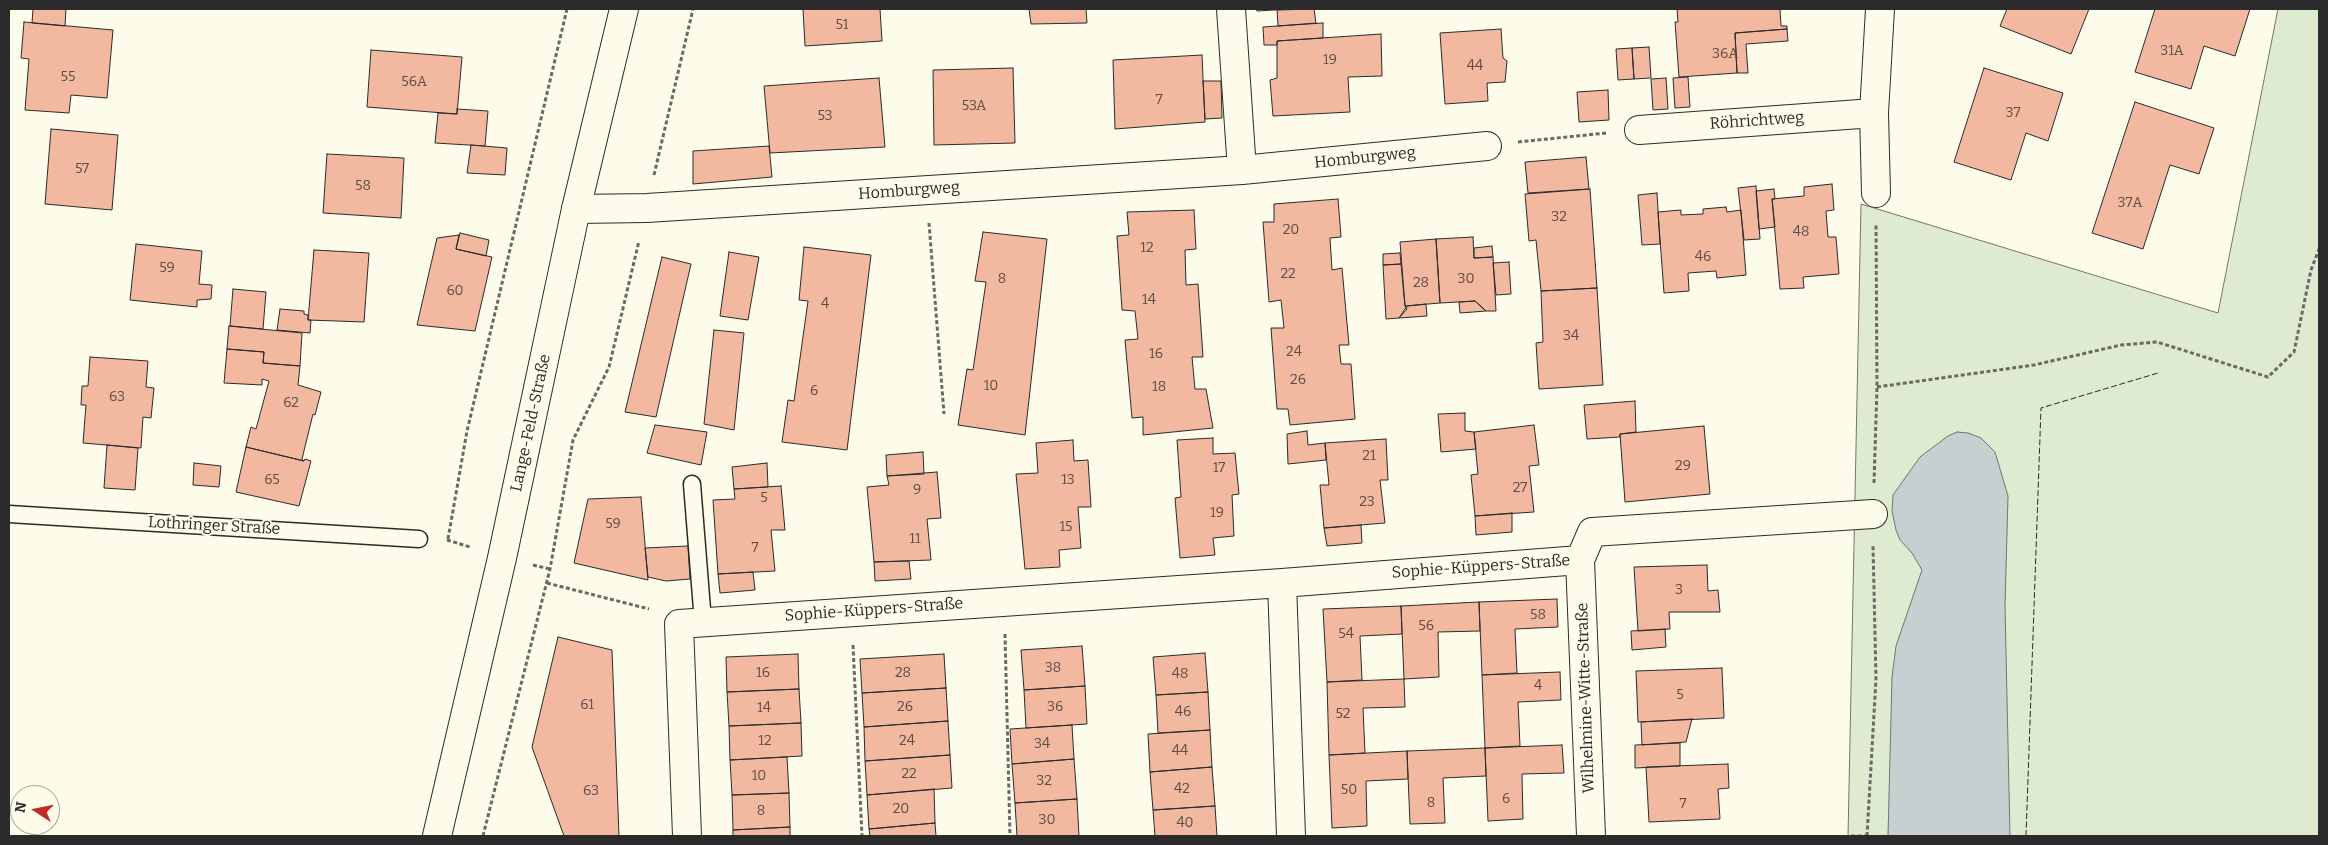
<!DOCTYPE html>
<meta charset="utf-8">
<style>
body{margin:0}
#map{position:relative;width:2328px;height:845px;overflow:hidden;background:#fdfbea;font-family:Bitter,serif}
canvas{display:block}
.frame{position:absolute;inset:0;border:10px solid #2b2b2b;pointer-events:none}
.north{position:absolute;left:10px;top:785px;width:50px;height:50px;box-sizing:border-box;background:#fdfbea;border:1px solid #a9a89e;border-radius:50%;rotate:281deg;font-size:14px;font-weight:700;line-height:20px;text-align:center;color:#2b2b2b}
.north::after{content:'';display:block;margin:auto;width:18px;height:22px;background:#c62828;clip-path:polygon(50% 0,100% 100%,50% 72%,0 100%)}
</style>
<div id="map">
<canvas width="2328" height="845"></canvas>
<div class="frame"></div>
<div class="north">N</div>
</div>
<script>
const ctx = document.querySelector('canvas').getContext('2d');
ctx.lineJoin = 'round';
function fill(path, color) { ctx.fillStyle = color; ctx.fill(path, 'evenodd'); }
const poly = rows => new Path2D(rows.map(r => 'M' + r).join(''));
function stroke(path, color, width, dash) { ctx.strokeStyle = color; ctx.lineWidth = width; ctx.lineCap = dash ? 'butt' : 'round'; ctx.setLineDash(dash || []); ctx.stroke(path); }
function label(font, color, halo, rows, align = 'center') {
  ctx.font = font + ' Bitter,serif'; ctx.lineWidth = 4; ctx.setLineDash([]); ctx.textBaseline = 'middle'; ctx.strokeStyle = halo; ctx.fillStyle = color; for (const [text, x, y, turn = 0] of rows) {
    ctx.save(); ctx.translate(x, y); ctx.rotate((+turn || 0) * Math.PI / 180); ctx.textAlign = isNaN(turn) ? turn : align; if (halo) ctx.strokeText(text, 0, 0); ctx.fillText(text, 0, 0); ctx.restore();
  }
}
const green = poly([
 [2278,9,2319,9,2319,836,1848,836,1861,204,2218,313,2278,9]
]);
const water = poly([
 [1957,432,1968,433,1981,438,1995,452,2008,496,2005,606,2010,836,1888,836,1892,677,1896,646,1922,570,1912,553,1900,540,1896,530,1892,511,1893,495,1920,457,1948,436,1957,432]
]);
const building = poly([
 [33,9,66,9,65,26,32,23,33,9],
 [803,9,880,9,882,41,805,46,803,9],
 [1029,9,1086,9,1087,23,1031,24,1029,9],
 [1256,9,1291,9,1257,11,1256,9],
 [1314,9,1316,23,1278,26,1277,10,1314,9],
 [1677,9,1780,9,1781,26,1787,26,1787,29,1735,33,1737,73,1679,77,1675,22,1678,22,1677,9],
 [2007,9,2089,9,2071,54,2000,26,2007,9],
 [2155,9,2250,9,2235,56,2204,46,2191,89,2135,72,2155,9],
 [24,22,113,30,107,98,71,95,69,113,25,110,29,59,21,58,24,22],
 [1323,23,1323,38,1277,41,1277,45,1264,45,1263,27,1323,23],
 [1501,29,1503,58,1507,61,1505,82,1487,83,1488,101,1445,104,1440,33,1501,29],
 [1787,29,1788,41,1746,44,1748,73,1737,73,1735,33,1787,29],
 [1381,34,1382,76,1348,77,1350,112,1273,116,1270,80,1277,78,1277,41,1381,34],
 [1649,47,1651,78,1634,79,1632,48,1649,47],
 [1632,48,1634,79,1618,80,1616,49,1632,48],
 [371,50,462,57,457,114,367,107,371,50],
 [1202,55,1205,122,1115,129,1113,60,1202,55],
 [1013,68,1015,143,934,145,933,70,1013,68],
 [1984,68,2063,93,2048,141,2026,133,2011,180,1954,162,1984,68],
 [1688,77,1690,107,1675,108,1673,78,1688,77],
 [879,78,885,147,770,153,764,86,879,78],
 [1666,78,1668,109,1653,110,1651,79,1666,78],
 [1203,81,1221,81,1222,118,1205,119,1203,81],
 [1608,90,1609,120,1579,122,1577,92,1608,90],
 [2135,102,2214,128,2199,174,2170,165,2143,249,2092,233,2135,102],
 [457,109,488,111,485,146,435,143,438,113,457,114,457,109],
 [51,129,118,135,112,210,45,204,51,129],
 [471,145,507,148,505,175,467,173,471,145],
 [769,146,772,177,693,184,693,151,769,146],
 [327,154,404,158,401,218,323,213,327,154],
 [1586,157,1589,189,1528,193,1525,162,1586,157],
 [1832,184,1834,210,1826,211,1828,237,1836,237,1839,274,1803,277,1804,288,1780,289,1772,199,1804,196,1804,187,1832,184],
 [1756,186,1760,239,1744,240,1738,188,1756,186],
 [1590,189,1597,288,1541,291,1536,240,1529,241,1525,194,1590,189],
 [1774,189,1775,199,1772,199,1775,227,1759,229,1756,191,1774,189],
 [1657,193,1660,244,1642,245,1638,195,1657,193],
 [1338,199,1341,237,1330,238,1332,270,1342,268,1349,345,1339,345,1341,364,1351,364,1355,419,1290,425,1288,409,1277,409,1271,328,1284,328,1281,300,1269,302,1263,222,1274,222,1274,204,1338,199],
 [1726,207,1727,212,1741,210,1746,275,1717,278,1716,271,1688,273,1689,291,1664,293,1658,212,1681,210,1681,215,1703,214,1703,209,1726,207],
 [1194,210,1196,249,1185,250,1186,285,1198,284,1203,357,1192,357,1195,389,1206,389,1213,428,1143,435,1143,417,1132,418,1125,340,1138,339,1135,311,1122,310,1117,236,1129,235,1127,212,1194,210],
 [983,232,1047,239,1025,435,958,425,967,369,973,370,986,282,975,281,983,232],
 [460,233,489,240,486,256,456,249,460,233],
 [459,235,456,249,492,257,475,331,417,325,437,238,459,235],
 [1473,237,1474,258,1493,257,1496,311,1486,311,1475,301,1440,303,1436,239,1473,237],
 [1436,239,1440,303,1405,306,1400,242,1436,239],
 [136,244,202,251,199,284,212,285,211,299,197,300,197,307,130,300,136,244],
 [1492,246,1493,257,1474,258,1474,248,1492,246],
 [804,247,871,255,847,450,782,442,788,400,794,401,808,301,799,300,804,247],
 [314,250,369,253,364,322,308,320,314,250],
 [729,252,759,257,748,320,720,316,729,252],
 [1400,253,1401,264,1383,265,1383,254,1400,253],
 [662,257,691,264,656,417,625,412,662,257],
 [1509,262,1511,294,1496,295,1493,263,1509,262],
 [1401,264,1405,306,1407,309,1399,318,1386,319,1383,265,1401,264],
 [1597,288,1603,385,1539,389,1536,343,1543,342,1541,291,1597,288],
 [233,289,266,292,263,329,230,326,233,289],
 [1475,301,1486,311,1460,313,1459,302,1475,301],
 [1426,304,1427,316,1399,318,1407,306,1426,304],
 [280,309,304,311,304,314,308,315,308,320,311,320,310,333,277,330,280,309],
 [229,326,302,333,300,366,263,363,264,352,227,349,229,326],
 [714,330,744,333,734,430,704,424,714,330],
 [227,349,264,352,263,363,300,366,298,385,321,392,315,415,313,414,302,459,304,461,246,447,251,427,256,429,269,381,262,379,262,385,224,383,227,349],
 [90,357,148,361,146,387,154,388,151,418,143,417,141,448,83,443,86,405,81,405,82,386,88,386,90,357],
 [1635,401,1636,432,1620,434,1620,437,1587,439,1584,405,1635,401],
 [1465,413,1465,431,1474,432,1476,449,1441,452,1438,414,1465,413],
 [655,425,707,432,701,465,647,453,655,425],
 [1534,425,1539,465,1529,466,1534,512,1475,516,1471,475,1478,474,1474,432,1534,425],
 [1704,426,1710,494,1625,502,1620,434,1704,426],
 [1307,431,1308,445,1325,443,1326,460,1288,464,1287,434,1307,431],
 [1213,438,1213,454,1235,453,1239,494,1232,495,1234,536,1213,538,1215,555,1180,558,1175,498,1181,497,1177,440,1213,438],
 [1386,439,1388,480,1380,480,1385,523,1324,528,1320,485,1329,485,1325,443,1386,439],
 [1073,440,1074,461,1088,460,1091,507,1078,507,1081,548,1059,550,1060,567,1025,569,1016,474,1038,473,1036,443,1073,440],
 [107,445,138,448,135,490,104,488,107,445],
 [246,447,304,461,305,459,311,461,299,506,236,492,246,447],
 [923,452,924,474,887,476,886,455,923,452],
 [194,463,221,466,219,487,193,485,194,463],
 [767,463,768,487,734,489,732,467,767,463],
 [937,472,941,518,927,519,931,560,874,562,867,487,889,485,887,476,937,472],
 [781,486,785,530,771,530,775,571,718,574,713,500,735,499,734,489,781,486],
 [641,497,648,580,574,563,588,499,641,497],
 [1512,513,1512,532,1476,535,1475,516,1512,513],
 [1361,525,1362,543,1327,546,1324,528,1361,525],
 [688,546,690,579,666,581,648,577,645,548,688,546],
 [909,561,911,579,875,581,874,562,909,561],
 [1707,565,1708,591,1718,590,1720,612,1669,612,1670,629,1638,631,1634,567,1707,565],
 [753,572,755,590,720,593,718,574,753,572],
 [1557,599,1558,627,1515,629,1517,673,1482,675,1479,602,1557,599],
 [1479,602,1480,631,1438,632,1439,677,1404,679,1401,606,1479,602],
 [1401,606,1402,634,1360,636,1362,680,1327,682,1323,609,1401,606],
 [1665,629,1666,647,1632,650,1631,631,1665,629],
 [558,637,612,650,619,836,564,836,532,747,558,637],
 [1082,646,1085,686,1024,690,1021,650,1082,646],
 [1205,653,1208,692,1156,695,1153,657,1205,653],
 [798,654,799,689,727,692,726,657,798,654],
 [944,654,946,688,862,693,860,659,944,654],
 [1722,668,1724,718,1638,722,1636,671,1722,668],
 [1560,672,1561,700,1518,702,1520,746,1485,748,1482,675,1560,672],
 [1404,679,1405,707,1363,708,1365,753,1329,755,1327,682,1404,679],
 [1085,686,1087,724,1026,728,1024,690,1085,686],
 [946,688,948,721,864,727,862,693,946,688],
 [799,689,801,723,729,726,727,692,799,689],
 [1208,692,1210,730,1158,733,1156,695,1208,692],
 [1692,719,1686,742,1642,745,1641,722,1692,719],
 [948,721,950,755,865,761,864,727,948,721],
 [801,723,802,756,730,760,729,726,801,723],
 [1072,725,1074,759,1012,764,1010,729,1072,725],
 [1210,730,1212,767,1150,772,1148,734,1210,730],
 [1680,743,1680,766,1635,768,1635,745,1680,743],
 [1562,745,1564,773,1522,774,1523,819,1488,821,1485,748,1562,745],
 [1485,748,1486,776,1443,778,1445,823,1410,824,1407,751,1485,748],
 [1407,751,1408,779,1366,781,1367,826,1332,828,1329,755,1407,751],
 [950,755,952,788,867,795,865,761,950,755],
 [787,757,789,793,732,795,730,760,787,757],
 [1074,759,1077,799,1015,803,1012,764,1074,759],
 [1728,764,1729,788,1718,789,1720,819,1649,822,1646,767,1728,764],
 [1212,767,1215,806,1153,810,1150,772,1212,767],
 [934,789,935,823,869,829,867,795,934,789],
 [789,793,790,827,733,830,732,795,789,793],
 [1077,799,1079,836,1017,836,1015,803,1077,799],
 [1215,806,1217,836,1155,836,1153,810,1215,806],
 [935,823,936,836,870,836,869,829,935,823],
 [790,827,790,836,733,836,733,830,790,827]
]);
const path = poly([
 [1518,142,1606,133],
 [654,175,693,9],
 [929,223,944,414],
 [1877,387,2034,365,2121,345,2157,342,2268,377,2294,352,2311,270,2319,249],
 [1874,483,1877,387,1876,224],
 [448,539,467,431,567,9],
 [447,540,470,547],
 [533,565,550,569],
 [547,583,649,609],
 [1005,634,1010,836],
 [853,645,862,836],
 [483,836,550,569,573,440,609,367,639,241],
 [1851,836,1867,836],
 [1867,836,1876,679,1873,546]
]);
const lane = poly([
 [692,484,703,622],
 [9,514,419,539]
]);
const street = poly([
 [1231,9,1242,170],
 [1874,113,1876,193],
 [1639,130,1874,113,1880,9],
 [576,209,647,208,1242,170,1487,146],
 [1580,560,1591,836],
 [1282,583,1291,836],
 [687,836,679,624,1282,583,1580,560,1592,532,1873,514]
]);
const secondary = poly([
 [437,836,502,558,576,209,624,9]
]);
const fence = poly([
 [2026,836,2041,408,2158,373]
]);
const numberNames = [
 ["51",842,25],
 ["31A",2172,51],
 ["36A",1725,54],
 ["19",1330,60],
 ["44",1475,66],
 ["55",68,77],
 ["56A",414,82],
 ["7",1159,100],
 ["53A",974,106],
 ["37",2013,113],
 ["53",825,116],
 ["57",82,169],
 ["58",363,186],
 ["37A",2130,203],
 ["32",1559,217],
 ["20",1291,230],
 ["48",1801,232],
 ["12",1147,248],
 ["46",1703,257],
 ["59",167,268],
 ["22",1288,274],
 ["8",1002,279],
 ["30",1466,279],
 ["28",1421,283],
 ["60",455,291],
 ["14",1149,300],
 ["4",825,304],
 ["34",1571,336],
 ["24",1294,352],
 ["16",1156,354],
 ["26",1298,380],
 ["10",991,386],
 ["18",1159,387],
 ["6",814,391],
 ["63",117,397],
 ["62",291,403],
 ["21",1369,456],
 ["29",1683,466],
 ["17",1219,468],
 ["65",272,480],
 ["13",1068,480],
 ["27",1520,488],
 ["9",917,490],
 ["5",764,498],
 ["23",1367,502],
 ["19",1217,513],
 ["59",613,524],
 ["15",1066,527],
 ["11",915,539],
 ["7",755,548],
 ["3",1679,590],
 ["58",1538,615],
 ["56",1426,626],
 ["54",1346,634],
 ["38",1053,668],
 ["16",763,673],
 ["28",903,673],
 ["48",1180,674],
 ["4",1538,686],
 ["5",1680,695],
 ["61",587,705],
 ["26",905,707],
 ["36",1055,707],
 ["14",764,708],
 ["46",1183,712],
 ["52",1343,714],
 ["12",765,741],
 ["24",907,741],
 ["34",1042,744],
 ["44",1180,751],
 ["22",909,774],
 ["10",759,776],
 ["32",1044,781],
 ["42",1182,789],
 ["50",1349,790],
 ["63",591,791],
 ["6",1506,799],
 ["8",1431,803],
 ["7",1683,804],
 ["20",901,809],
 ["8",761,811],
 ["30",1047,820],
 ["40",1185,823]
];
const streetNames = [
 ["Röhrichtweg",1757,121,-4],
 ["Homburgweg",1365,158,-6],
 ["Homburgweg",909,191,-4],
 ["Lange-Feld-Straße",531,423,-78],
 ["Lothringer Straße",214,526,3],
 ["Sophie-Küppers-Straße",1481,567,-4],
 ["Sophie-Küppers-Straße",874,610,-4],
 ["Wilhelmine-Witte-Straße",1586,698,-92]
];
fill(green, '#deebd1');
stroke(green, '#74746e', 1);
fill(water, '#c7d0d0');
stroke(water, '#74746e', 1);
fill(building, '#f2b8a0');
stroke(building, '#2b2b2b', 1);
stroke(lane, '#2b2b2b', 19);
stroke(street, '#2b2b2b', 30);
stroke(secondary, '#2b2b2b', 30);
stroke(path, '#6a6964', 3, [4, 2.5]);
stroke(lane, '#fdfbea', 16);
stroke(street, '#fdfbea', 28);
stroke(secondary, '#fdfbea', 28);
stroke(fence, '#2b2b2b', 1, [6, 2.5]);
label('14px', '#5d4e48', null, numberNames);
label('16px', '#2b2b2b', '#fdfbea', streetNames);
</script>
